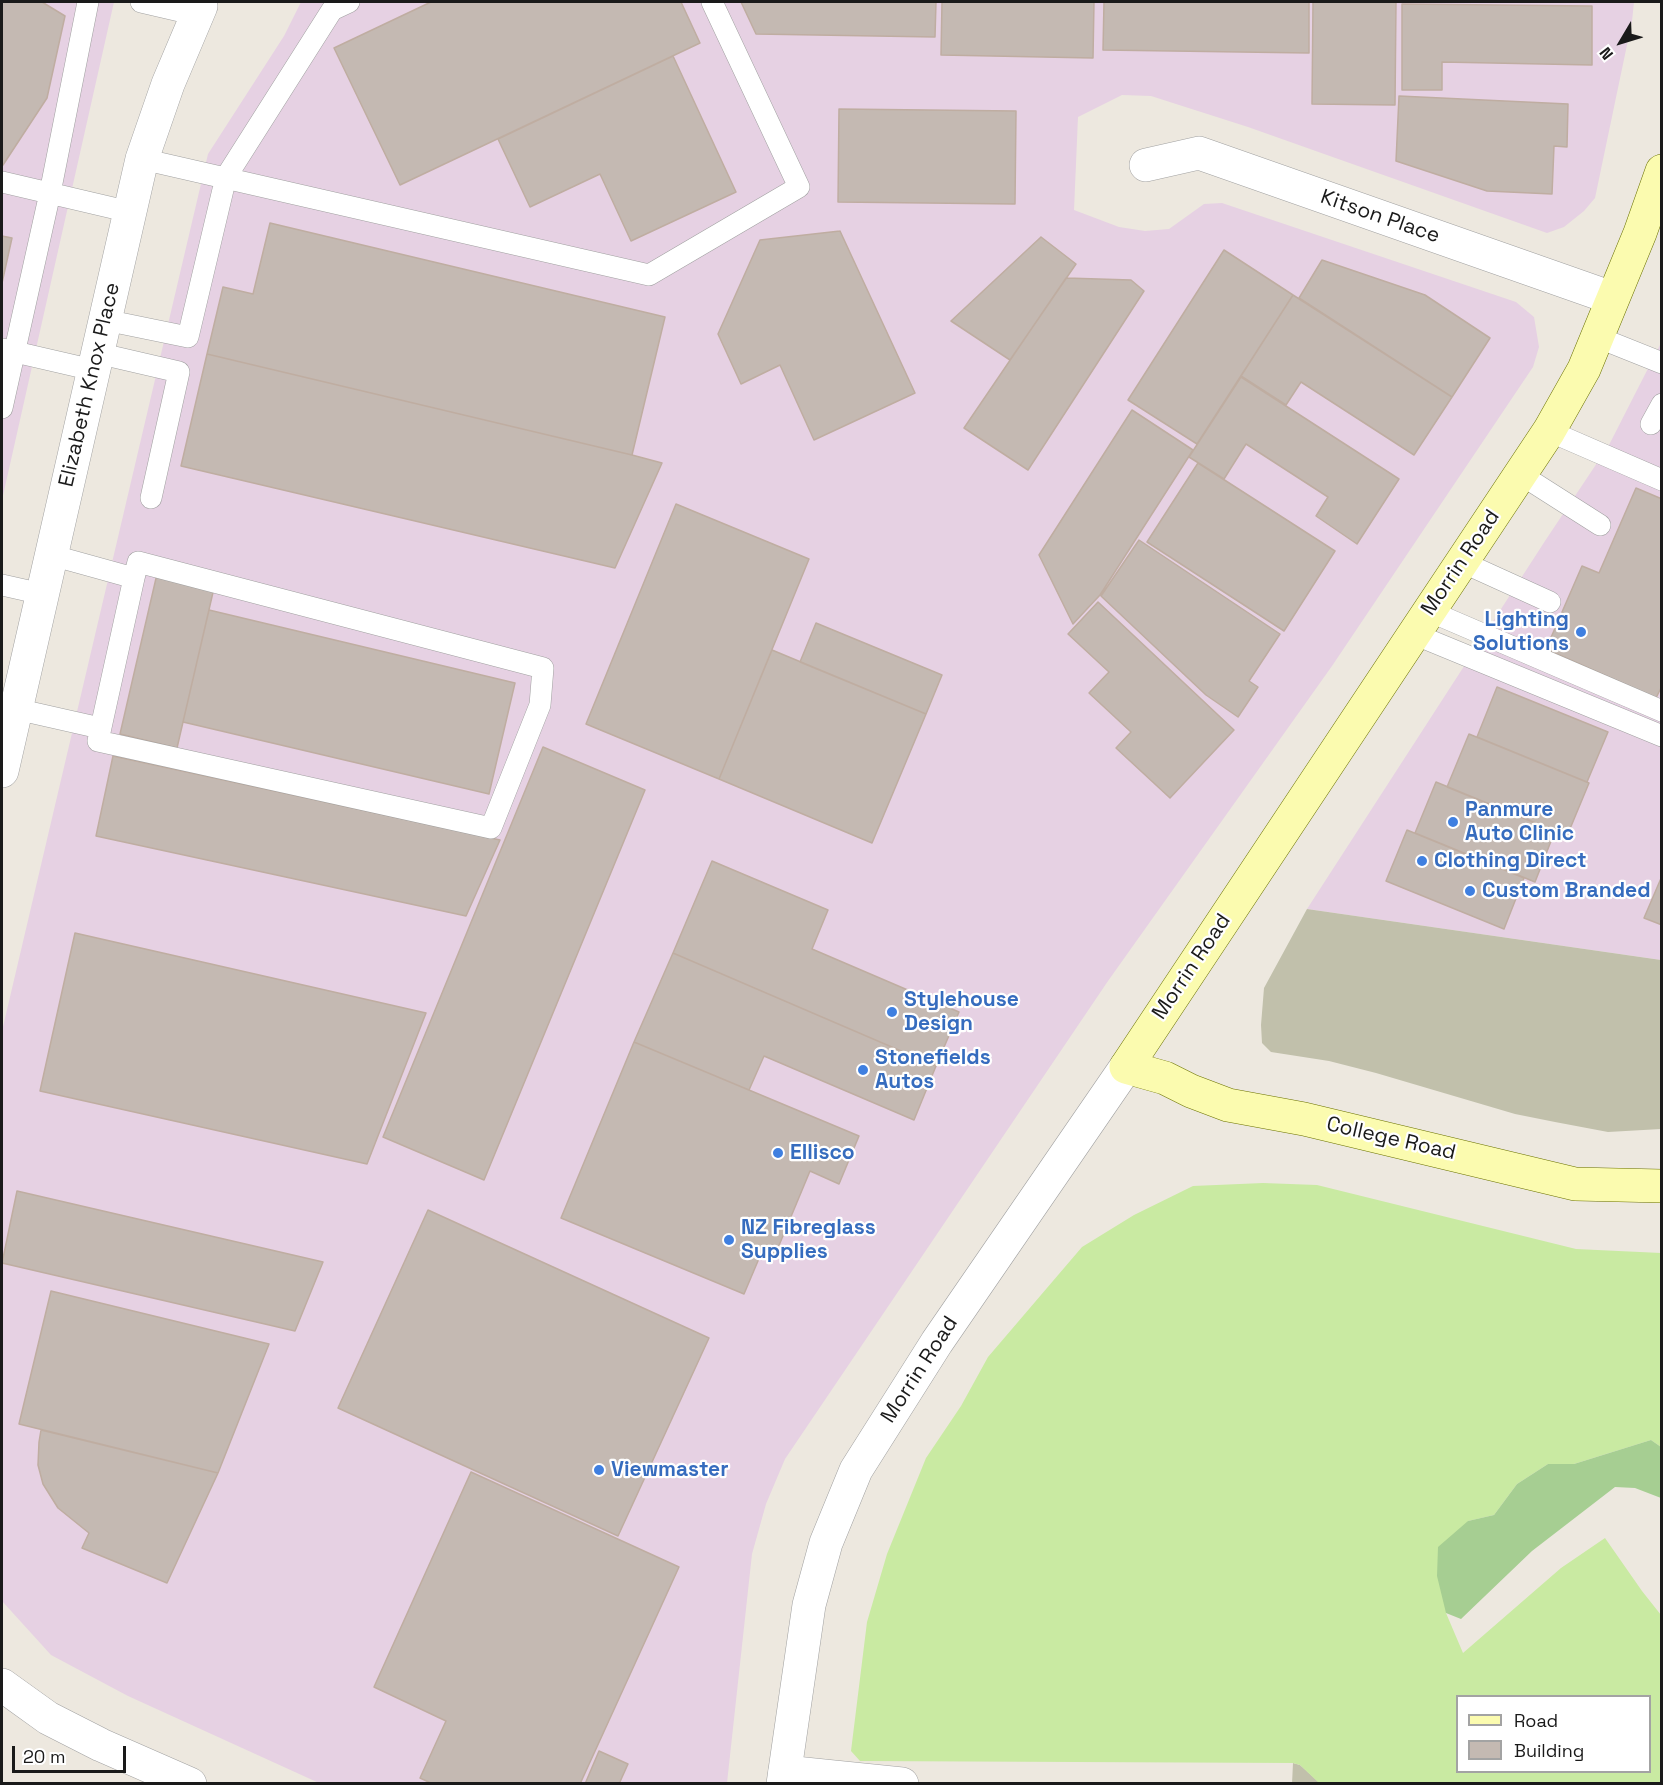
<!DOCTYPE html>
<style>
body{margin:0}
#map{position:relative;width:1663px;height:1785px;overflow:hidden;background:#ede8df;font-family:"Space Grotesk",sans-serif}
canvas{display:block}
.frame{position:absolute;inset:0;border:3px solid #1a1a1a;pointer-events:none}
.legend{position:absolute;left:1456px;top:1695px;width:195px;height:78px;box-sizing:border-box;background:#fff;border:2px solid #a3a3a3;margin:0;padding:8px 10px;list-style:none;font-size:18px;color:#1a1a1a}
.legend li{display:flex;align-items:center;gap:12px;height:30px}
.legend b{width:30px;border:2px solid #a3a3a3}
.north{position:absolute;left:1591px;top:12px;width:60px;height:60px;-webkit-text-stroke:4px #fff;paint-order:stroke;rotate:232deg;font-size:16px;font-weight:700;line-height:24px;text-align:center;color:#1a1a1a}
.north::after{content:'';display:block;margin:auto;width:21px;height:27px;background:#1a1a1a;clip-path:polygon(50% 0,100% 100%,50% 72%,0 100%)}
.scale{position:absolute;left:12px;top:1746px;width:114px;height:27px;box-sizing:border-box;border:3px solid #1a1a1a;border-top:0;padding-left:8px;font-size:18px;line-height:21px;white-space:nowrap;color:#1a1a1a;-webkit-text-stroke:4px #fff;paint-order:stroke}
</style>
<div id="map">
<canvas width="1663" height="1785"></canvas>
<div class="frame"></div>
<ul class="legend">
<li><b style="height:8px;background:#fbfbaf"></b>Road</li>
<li><b style="height:16px;background:#c4b9b2"></b>Building</li>
</ul>
<div class="north">N</div>
<div class="scale">20 m</div>
</div>
<script>
const ctx = document.querySelector('canvas').getContext('2d');
ctx.lineJoin = 'round';
function fill(path, color) { ctx.fillStyle = color; ctx.fill(path, 'evenodd'); }
const poly = rows => new Path2D(rows.map(r => 'M' + r).join(''));
function stroke(path, color, width, dash) { ctx.strokeStyle = color; ctx.lineWidth = width; ctx.lineCap = dash ? 'butt' : 'round'; ctx.setLineDash(dash || []); ctx.stroke(path); }
function label(font, color, halo, rows, align = 'center') {
  ctx.font = font + ' "Space Grotesk",sans-serif'; ctx.lineWidth = 4.5; ctx.setLineDash([]); ctx.textBaseline = 'middle'; ctx.strokeStyle = halo; ctx.fillStyle = color; for (const [text, x, y, turn = 0] of rows) {
    ctx.save(); ctx.translate(x, y); ctx.rotate((+turn || 0) * Math.PI / 180); ctx.textAlign = isNaN(turn) ? turn : align; if (halo) ctx.strokeText(text, 0, 0); ctx.fillText(text, 0, 0); ctx.restore();
  }
}
const industrial = poly([
 [2,2,114,2,2,500],
 [301,2,1634,2,1632,21,1595,198,1584,211,1564,227,1547,233,1248,127,1151,96,1122,95,1078,117,1074,210,1119,227,1145,231,1169,229,1204,204,1222,203,1516,302,1534,317,1539,347,1533,367,1332,666,1108,981,785,1459,766,1504,752,1554,727,1783,319,1783,128,1696,51,1655,2,1601,2,1031,208,154,284,36],
 [1661,343,1661,960,1307,909,1545,541,1609,445]
]);
const construction = poly([
 [1307,909,1661,960,1661,1129,1608,1132,1555,1122,1515,1114,1376,1073,1329,1061,1271,1052,1262,1043,1261,1025,1264,988],
 [1293,1763,1300,1765,1320,1783,1292,1784]
]);
const grass = poly([
 [1263,1183,1317,1185,1576,1249,1661,1253,1661,1447,1651,1440,1574,1464,1548,1464,1517,1484,1494,1515,1468,1521,1446,1613,1463,1653,1561,1568,1605,1538,1642,1591,1661,1615,1661,1783,1320,1784,1300,1765,1293,1763,860,1761,851,1751,867,1622,887,1554,926,1458,961,1406,988,1357,1082,1247,1134,1215,1193,1186],
 [1458,1696,1650,1696,1650,1772,1458,1772]
]);
const forest = poly([
 [1651,1440,1661,1447,1661,1498,1635,1488,1615,1487,1532,1551,1461,1619,1446,1613,1437,1576,1438,1547,1468,1521,1494,1515,1517,1484,1548,1464,1574,1464]
]);
const building = poly([
 [2,2,42,2,65,16,47,98,3,165,2,164,2,2],
 [431,2,681,2,700,43,400,185,334,48,431,2],
 [741,2,936,2,935,37,756,34,741,2],
 [942,2,1094,2,1093,58,941,55,942,2],
 [1104,2,1309,2,1309,53,1103,50,1104,2],
 [1313,2,1396,2,1395,105,1312,104,1313,2],
 [1402,4,1592,6,1592,65,1442,62,1442,90,1402,90,1402,4],
 [673,56,736,192,631,241,600,174,530,207,498,139,673,56],
 [1399,96,1568,104,1567,147,1554,146,1552,194,1487,191,1396,161,1399,96],
 [839,109,1016,111,1015,204,838,202,839,109],
 [270,223,665,317,632,455,207,354,223,287,253,294,270,223],
 [840,231,915,393,814,440,780,365,741,384,718,334,760,240,840,231],
 [2,236,12,238,2,283,2,236],
 [1041,237,1076,264,1010,360,951,321,1041,237],
 [1224,250,1293,295,1197,444,1128,400,1224,250],
 [1322,260,1425,295,1490,338,1452,397,1299,298,1322,260],
 [1066,278,1131,280,1144,291,1028,470,964,428,1066,278],
 [1293,295,1452,397,1414,455,1301,382,1286,405,1241,376,1293,295],
 [207,354,632,455,662,463,615,568,181,466,207,354],
 [1241,377,1399,479,1357,544,1316,516,1328,497,1246,444,1224,479,1189,457,1241,377],
 [1132,410,1193,450,1100,595,1073,624,1039,555,1132,410],
 [1198,463,1335,551,1284,631,1147,542,1198,463],
 [1636,488,1662,499,1662,686,1656,698,1546,649,1582,566,1599,573,1636,488],
 [676,504,809,559,719,779,586,724,676,504],
 [1139,540,1280,634,1249,681,1258,687,1238,717,1206,695,1101,596,1139,540],
 [157,574,214,588,177,748,120,734,157,574],
 [1098,602,1234,730,1170,798,1116,748,1131,732,1089,693,1109,672,1068,634,1098,602],
 [209,610,515,683,489,794,183,722,209,610],
 [816,623,942,675,926,714,800,662,816,623],
 [772,650,926,714,872,843,719,779,772,650],
 [1497,687,1608,732,1587,782,1477,737,1497,687],
 [1469,734,1589,783,1567,836,1447,787,1469,734],
 [543,747,645,790,484,1180,383,1137,543,747],
 [113,756,500,840,466,916,96,836,113,756],
 [1436,782,1555,831,1535,882,1415,833,1436,782],
 [1407,830,1524,878,1504,929,1386,881,1407,830],
 [712,861,828,910,812,949,959,1012,936,1066,673,953,712,861],
 [1662,876,1662,925,1644,918,1662,876],
 [75,933,426,1013,367,1164,40,1091,75,933],
 [673,953,936,1066,914,1120,764,1056,749,1090,634,1042,673,953],
 [634,1042,859,1136,839,1184,810,1171,775,1255,763,1249,744,1294,561,1218,634,1042],
 [17,1191,323,1262,295,1331,2,1263,17,1191],
 [428,1210,709,1338,618,1536,338,1408,428,1210],
 [51,1291,269,1344,218,1473,19,1424,51,1291],
 [41,1430,218,1473,167,1583,82,1548,89,1533,58,1508,43,1484,38,1465,39,1442,41,1430],
 [471,1472,679,1567,580,1784,433,1784,420,1778,446,1721,374,1687,471,1472],
 [599,1751,628,1764,619,1784,585,1784,599,1751]
]);
const service = poly([
 [141,2,197,15],
 [142,159,649,275,799,187,712,2],
 [2,182,130,212],
 [105,320,188,337,226,177,332,10,349,2],
 [1597,337,1662,363],
 [2,349,93,370],
 [97,353,179,372,151,498],
 [2,408,50,193,88,2],
 [1651,424,1662,404],
 [1549,431,1662,480],
 [1520,474,1600,525],
 [51,555,134,578,138,562,543,668,540,705,491,828,98,741,134,578],
 [1462,562,1550,602],
 [2,585,42,594],
 [1429,611,1662,711],
 [1414,634,1662,736],
 [16,709,100,728]
]);
const minor = poly([
 [1146,165,1199,153,1612,298],
 [2,771,142,159,168,84,201,6],
 [2,1685,48,1718,101,1745,190,1784],
 [785,1772,902,1784]
]);
const tertiary = poly([
 [783,1784,809,1605,826,1543,856,1470,937,1342,1126,1067]
]);
const secondary = poly([
 [1662,171,1640,233,1584,369,1549,431,1126,1067,1165,1078,1191,1091,1228,1105,1304,1119,1575,1184,1662,1186]
]);
const markers = [
 [1581,632,6,"#3f7fe0"],
 [1453,822,6,"#3f7fe0"],
 [1422,861,6,"#3f7fe0"],
 [1470,891,6,"#3f7fe0"],
 [892,1012,6,"#3f7fe0"],
 [863,1070,6,"#3f7fe0"],
 [778,1153,6,"#3f7fe0"],
 [729,1240,6,"#3f7fe0"],
 [599,1470,6,"#3f7fe0"]
];
const streetNames = [
 ["Kitson Place",1380,217,19],
 ["Elizabeth Knox Place",90,385,-77],
 ["Morrin Road",1461,563,-56],
 ["Morrin Road",1192,967,-56],
 ["College Road",1391,1139,13],
 ["Morrin Road",920,1370,-57]
];
const shopNames = [
 ["Lighting",1569,620,"right"],
 ["Solutions",1569,644,"right"],
 ["Panmure",1465,810],
 ["Auto Clinic",1465,834],
 ["Clothing Direct",1434,861],
 ["Custom Branded",1482,891],
 ["Stylehouse",904,1000],
 ["Design",904,1024],
 ["Stonefields",875,1058],
 ["Autos",875,1082],
 ["Ellisco",790,1153],
 ["NZ Fibreglass",741,1228],
 ["Supplies",741,1252],
 ["Viewmaster",611,1470]
];
fill(industrial, '#e6d1e3');
fill(construction, '#c1c0ab');
fill(grass, '#c9eaa2');
fill(forest, '#a6ce92');
fill(building, '#c4b9b2');
stroke(building, '#bfada1', 1.5);
stroke(service, '#a1a1a1', 22);
stroke(minor, '#a1a1a1', 34);
stroke(tertiary, '#a1a1a1', 34);
stroke(secondary, '#6b7201', 34);
stroke(service, '#fff', 21);
stroke(minor, '#fff', 33);
stroke(tertiary, '#fff', 33);
stroke(secondary, '#fbfbaf', 33);
for (const [x, y, r, color] of markers) { const dot = new Path2D(); dot.arc(x, y, r, 0, 2 * Math.PI); ctx.fillStyle = color; ctx.fill(dot); stroke(dot, '#fff', 2); }
label('21px', '#1a1a1a', '#fff', streetNames);
label('bold 21px', '#366cbe', '#fff', shopNames, 'left');
</script>
